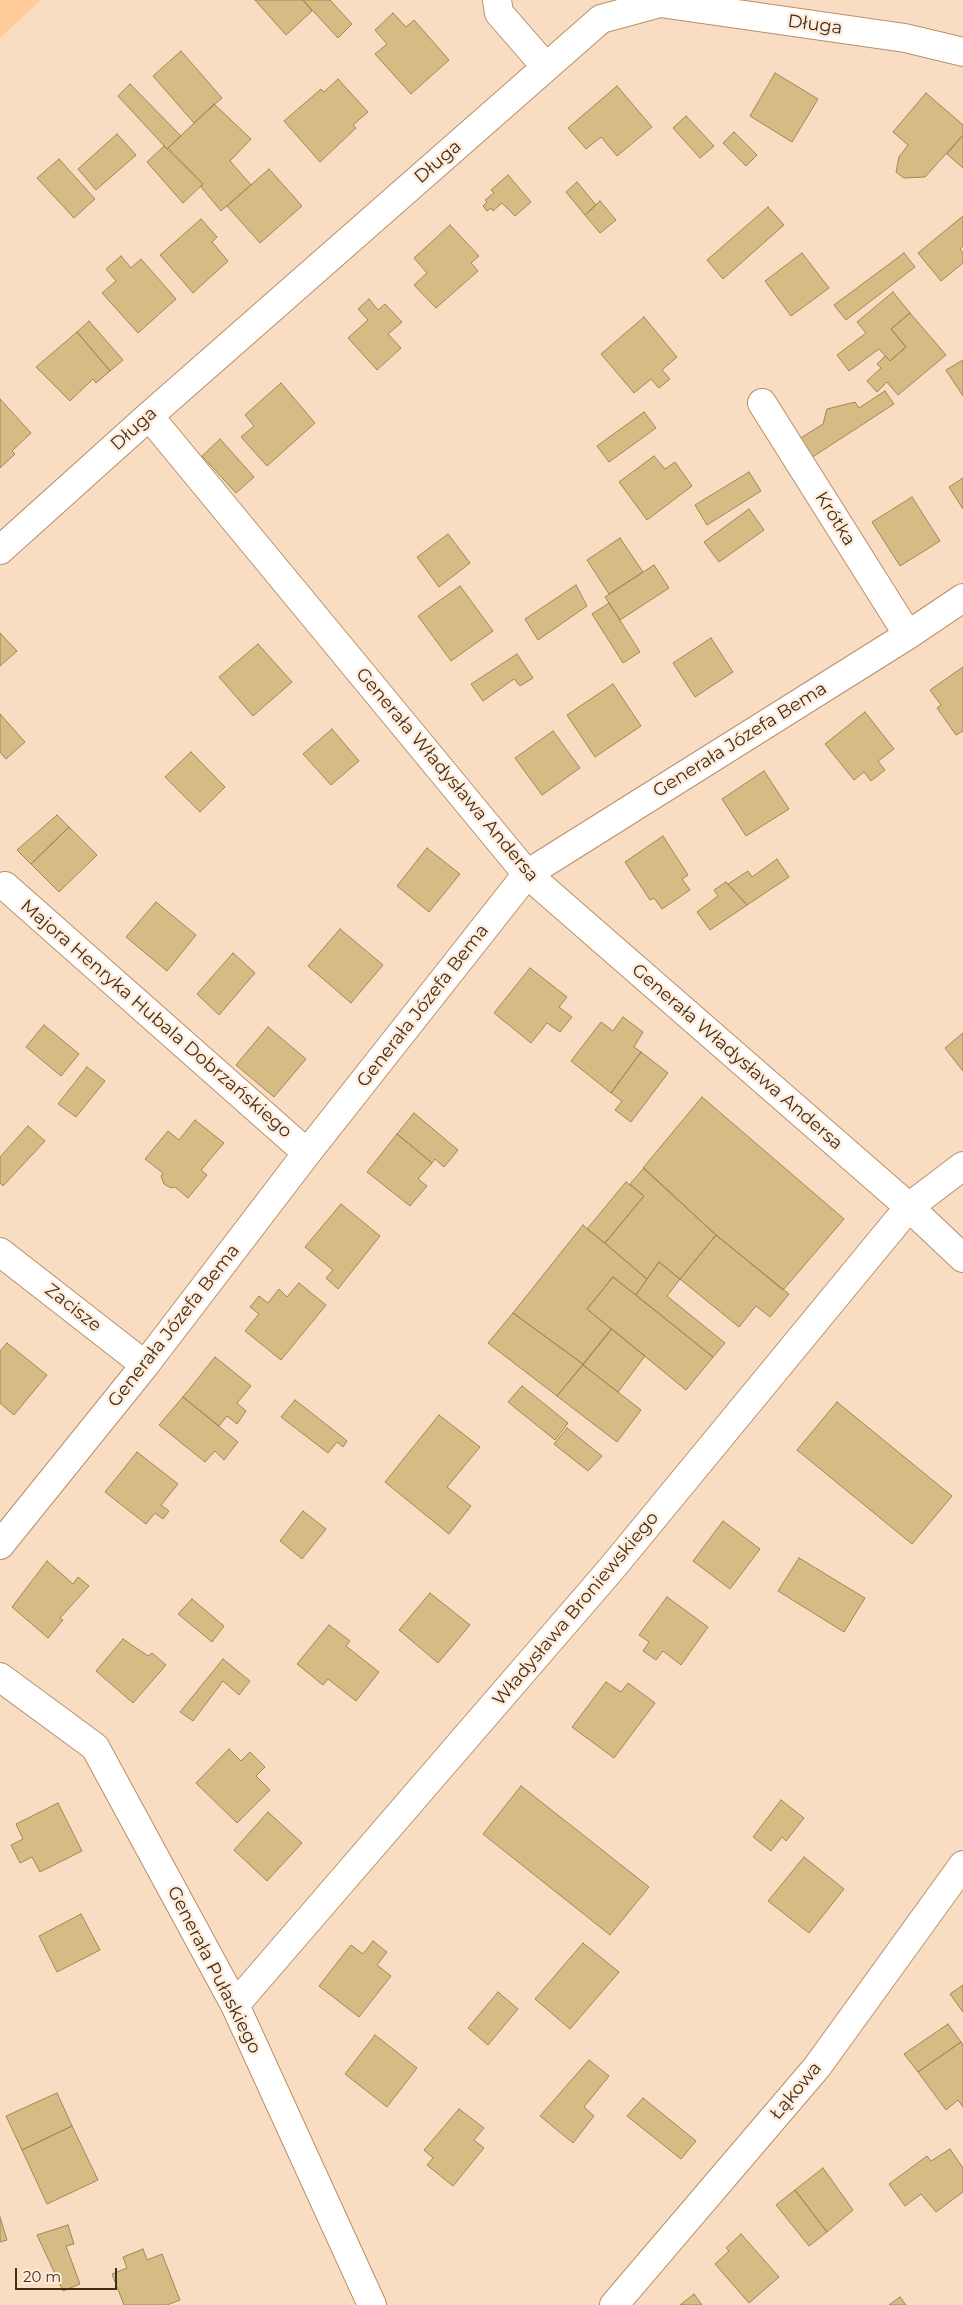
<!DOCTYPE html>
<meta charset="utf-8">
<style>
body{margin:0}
#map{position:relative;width:963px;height:2305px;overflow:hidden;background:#f9ddc3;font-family:Montserrat,sans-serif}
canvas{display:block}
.scale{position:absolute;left:15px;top:2268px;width:102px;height:22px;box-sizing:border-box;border:2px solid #412f1e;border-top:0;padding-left:6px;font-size:15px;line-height:18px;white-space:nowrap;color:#412f1e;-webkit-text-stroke:4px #ffecdb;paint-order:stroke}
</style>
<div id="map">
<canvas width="963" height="2305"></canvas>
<div class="scale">20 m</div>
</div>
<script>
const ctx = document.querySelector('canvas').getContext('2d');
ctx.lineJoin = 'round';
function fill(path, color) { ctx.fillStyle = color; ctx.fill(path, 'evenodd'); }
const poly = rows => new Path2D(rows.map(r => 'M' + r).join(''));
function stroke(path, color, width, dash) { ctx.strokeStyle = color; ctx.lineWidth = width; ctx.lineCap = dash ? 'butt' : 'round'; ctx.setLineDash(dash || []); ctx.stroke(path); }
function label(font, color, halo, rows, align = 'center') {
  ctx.font = font + ' Montserrat,sans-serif'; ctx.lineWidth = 5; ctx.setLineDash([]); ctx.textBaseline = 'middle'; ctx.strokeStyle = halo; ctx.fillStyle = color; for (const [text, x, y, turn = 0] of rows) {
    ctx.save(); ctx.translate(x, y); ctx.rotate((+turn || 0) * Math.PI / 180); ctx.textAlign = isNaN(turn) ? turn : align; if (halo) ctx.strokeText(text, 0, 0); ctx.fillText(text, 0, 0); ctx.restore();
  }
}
const built = poly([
 [0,0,41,0,0,38]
]);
const building = poly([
 [255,0,303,0,312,11,286,35,255,0],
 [303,0,330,0,352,24,338,38,303,0],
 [393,13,406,27,414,20,449,60,411,94,375,54,387,44,375,30,393,13],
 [181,51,222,98,194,123,153,76,181,51],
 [775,73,818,99,792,142,750,116,775,73],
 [338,79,368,112,353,125,356,128,320,162,284,121,321,89,324,92,338,79],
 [130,84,181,136,167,149,118,96,130,84],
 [617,86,652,127,617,156,601,137,586,149,568,128,617,86],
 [926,93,963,125,963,135,925,177,904,178,896,172,899,157,908,145,893,132,926,93],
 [214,104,251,139,230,161,251,185,221,211,201,187,203,184,168,148,214,104],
 [686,116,714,146,700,158,673,128,686,116],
 [734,132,757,155,746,166,723,143,734,132],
 [117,134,136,155,96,190,78,169,117,134],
 [963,135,963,168,947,154,963,135],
 [164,146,203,184,183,203,147,162,164,146],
 [59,159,95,199,74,218,37,178,59,159],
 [269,169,302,206,260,243,227,206,269,169],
 [508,175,531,202,515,216,502,203,493,211,491,208,487,211,483,206,487,202,485,200,494,193,491,190,508,175],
 [577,182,596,205,585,215,566,192,577,182],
 [600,201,616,220,600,233,585,215,600,201],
 [768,207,784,225,723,279,707,260,768,207],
 [963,216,963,246,960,249,963,253,963,263,941,281,918,253,963,216],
 [201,219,217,237,212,242,228,261,193,293,160,255,201,219],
 [450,225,479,256,471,263,478,271,436,308,414,285,427,273,414,258,450,225],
 [802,253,829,288,791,316,765,281,802,253],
 [904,253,915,267,846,320,834,305,904,253],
 [121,256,131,268,141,259,176,299,138,333,102,293,116,281,106,269,121,256],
 [893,292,910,313,891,329,906,347,890,361,879,349,849,371,837,355,866,333,857,322,893,292],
 [369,299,378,310,385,304,402,322,388,334,401,348,377,370,348,338,368,320,358,309,369,299],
 [910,313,946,355,898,395,887,382,877,392,867,381,881,368,877,364,885,356,890,361,906,347,891,329,910,313],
 [644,317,677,357,662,370,670,379,659,388,651,379,634,393,601,354,644,317],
 [89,321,123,360,110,371,77,332,89,321],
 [77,332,110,371,96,383,93,379,70,401,36,367,77,332],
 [963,360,963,396,946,370,963,360],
 [281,383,315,423,267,466,241,437,254,426,245,415,281,383],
 [885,391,894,404,811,458,799,439,823,424,827,409,855,402,859,408,885,391],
 [0,399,31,433,12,451,15,454,0,468,0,399],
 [644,412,656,428,609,462,597,446,644,412],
 [220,439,254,477,236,493,202,456,220,439],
 [654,456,665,469,675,462,692,486,647,520,619,482,654,456],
 [749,472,761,491,707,525,695,505,749,472],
 [963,478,963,509,949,487,963,478],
 [912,497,940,541,900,566,872,522,912,497],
 [749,509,764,530,719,562,704,542,749,509],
 [448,534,470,563,439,587,417,557,448,534],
 [620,538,643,572,609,594,587,560,620,538],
 [654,565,669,588,620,620,605,597,654,565],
 [576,585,587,606,538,640,525,619,576,585],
 [460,586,493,631,451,661,418,616,460,586],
 [609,603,640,652,623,663,592,614,609,603],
 [0,633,17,651,0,666,0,633],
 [711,638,733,672,695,697,673,663,711,638],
 [258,644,292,682,253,716,219,677,258,644],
 [517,654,533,678,520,686,514,679,483,701,471,684,517,654],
 [963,667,963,731,956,735,937,708,941,705,930,690,963,667],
 [613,684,641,726,595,757,567,715,613,684],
 [865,712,894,749,878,761,885,770,871,781,864,772,854,780,825,744,865,712],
 [0,714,25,742,6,759,0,752,0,714],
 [332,729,359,761,331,785,303,754,332,729],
 [553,731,580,768,542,795,515,758,553,731],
 [191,752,225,787,200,812,165,777,191,752],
 [764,771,789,809,746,836,722,799,764,771],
 [57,815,69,827,31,864,17,850,57,815],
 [69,827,97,855,59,892,31,864,69,827],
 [663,836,688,875,682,879,690,890,662,909,654,898,650,900,625,862,663,836],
 [427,848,460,874,429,912,397,886,427,848],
 [777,859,789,877,747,905,728,884,748,871,752,877,777,859],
 [726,882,747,905,710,930,697,912,718,896,714,890,726,882],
 [156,902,196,935,167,971,126,937,156,902],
 [340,929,383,965,351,1003,308,966,340,929],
 [233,953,255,973,219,1015,197,994,233,953],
 [530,968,567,997,559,1007,572,1017,560,1032,547,1023,531,1043,494,1013,530,968],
 [623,1017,643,1032,634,1047,641,1052,611,1093,571,1061,601,1022,613,1031,623,1017],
 [44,1025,79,1054,61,1076,26,1047,44,1025],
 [268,1027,306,1059,274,1097,236,1065,268,1027],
 [963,1033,963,1071,945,1048,963,1033],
 [641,1052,668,1073,631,1122,615,1110,622,1101,611,1093,641,1052],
 [87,1067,105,1081,76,1117,58,1104,87,1067],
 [702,1097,844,1219,783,1290,716,1235,643,1168,702,1097],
 [414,1113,458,1150,444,1167,435,1159,432,1163,397,1134,414,1113],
 [195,1120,224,1143,201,1170,207,1175,188,1198,175,1187,171,1188,164,1184,161,1176,163,1173,145,1159,168,1131,179,1140,195,1120],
 [28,1126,45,1141,3,1186,0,1183,0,1157,28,1126],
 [397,1134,432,1163,418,1179,427,1186,410,1206,367,1172,397,1134],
 [644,1168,716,1235,680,1279,659,1262,647,1279,605,1243,644,1196,630,1184,644,1168],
 [626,1182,644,1196,605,1243,587,1229,626,1182],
 [341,1204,380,1236,338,1289,326,1278,333,1270,305,1247,341,1204],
 [583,1225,647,1279,636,1295,613,1277,587,1309,611,1329,583,1364,513,1313,583,1225],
 [716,1235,789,1294,770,1317,756,1306,739,1327,680,1279,716,1235],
 [659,1262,680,1279,667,1296,725,1343,713,1357,636,1295,659,1262],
 [613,1277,713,1357,686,1390,587,1309,613,1277],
 [299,1283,326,1305,281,1360,245,1331,259,1314,250,1307,259,1296,268,1303,279,1289,287,1297,299,1283],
 [513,1313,583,1364,557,1396,488,1343,513,1313],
 [612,1329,645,1356,618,1392,583,1365,612,1329],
 [7,1343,47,1375,14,1415,0,1403,0,1351,7,1343],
 [215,1357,251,1386,237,1403,246,1411,237,1424,227,1416,219,1426,183,1397,215,1357],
 [583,1365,641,1410,617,1442,557,1396,583,1365],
 [522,1386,568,1423,555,1440,508,1402,522,1386],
 [183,1397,238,1442,224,1460,215,1451,205,1462,159,1425,183,1397],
 [295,1400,341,1436,347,1441,343,1447,337,1442,328,1453,281,1417,295,1400],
 [837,1402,952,1496,912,1544,797,1450,837,1402],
 [439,1415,480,1447,447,1487,471,1506,449,1534,385,1482,439,1415],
 [567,1428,602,1456,588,1471,554,1444,567,1428],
 [137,1452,178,1484,161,1505,169,1511,163,1519,155,1513,146,1524,105,1492,137,1452],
 [303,1511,326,1529,302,1559,280,1541,303,1511],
 [723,1521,760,1549,730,1589,693,1561,723,1521],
 [799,1558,865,1598,844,1632,778,1591,799,1558],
 [47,1561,73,1584,78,1577,89,1586,60,1618,63,1620,48,1638,12,1607,47,1561],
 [430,1593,470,1625,438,1663,399,1630,430,1593],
 [667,1597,708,1627,681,1665,663,1651,656,1660,643,1651,649,1642,639,1635,667,1597],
 [192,1599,224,1626,212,1642,178,1614,192,1599],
 [329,1625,350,1641,346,1646,379,1672,356,1701,328,1679,323,1685,297,1664,329,1625],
 [123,1639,148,1656,152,1653,166,1665,133,1703,96,1671,123,1639],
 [223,1659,250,1681,239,1695,223,1681,193,1721,180,1712,223,1659],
 [606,1682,621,1692,628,1683,655,1703,614,1758,572,1727,606,1682],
 [229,1749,241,1761,250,1752,265,1767,256,1776,270,1790,237,1823,196,1783,229,1749],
 [521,1786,649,1887,610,1935,483,1834,521,1786],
 [781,1800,804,1818,786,1841,782,1837,771,1851,753,1837,781,1800],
 [58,1803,82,1851,40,1872,32,1857,20,1863,11,1845,23,1839,16,1824,58,1803],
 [268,1812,302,1843,267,1881,234,1850,268,1812],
 [804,1857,844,1889,809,1933,768,1901,804,1857],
 [81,1914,100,1950,57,1972,39,1936,81,1914],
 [373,1941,387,1952,377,1965,391,1976,359,2017,319,1986,351,1945,363,1954,373,1941],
 [583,1943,619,1972,570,2029,535,1999,583,1943],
 [963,1985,963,2012,950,1994,963,1985],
 [498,1992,518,2009,488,2045,468,2028,498,1992],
 [948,2024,961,2042,918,2072,904,2054,948,2024],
 [375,2035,417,2068,387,2107,345,2074,375,2035],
 [961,2042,963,2045,963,2107,958,2100,946,2110,918,2072,961,2042],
 [589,2060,609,2076,584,2107,594,2116,573,2143,540,2116,589,2060],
 [57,2093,72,2126,22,2150,6,2116,57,2093],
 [643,2098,696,2141,681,2159,627,2116,643,2098],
 [459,2109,484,2128,474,2140,484,2148,453,2186,427,2165,433,2158,424,2150,459,2109],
 [72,2126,98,2180,47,2204,22,2150,72,2126],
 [950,2149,963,2168,963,2192,936,2212,921,2194,905,2206,889,2184,927,2156,931,2161,950,2149],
 [823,2168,853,2210,827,2232,795,2190,823,2168],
 [795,2190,827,2232,809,2246,776,2205,795,2190],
 [0,2217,7,2240,0,2242,0,2217],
 [68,2225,74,2244,66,2246,80,2284,63,2291,37,2235,68,2225],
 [741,2234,779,2277,749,2303,715,2264,729,2251,726,2248,741,2234],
 [143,2249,147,2260,162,2254,180,2300,167,2305,124,2305,112,2274,127,2268,123,2257,143,2249],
 [694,2294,702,2305,680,2305,694,2294],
 [900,2297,906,2305,889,2305,900,2297]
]);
const minor = poly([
 [497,0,499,13,546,67],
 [762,403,908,635],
 [149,416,527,874,909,1207,963,1258],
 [0,550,149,416,601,19,660,3,905,38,963,52],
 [5,886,307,1153],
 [0,1252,145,1365],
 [0,1545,145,1365,307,1153,527,874,908,635,963,598],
 [0,1677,95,1747,235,2005,372,2305],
 [235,2005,612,1568,909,1207,963,1166],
 [614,2305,817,2067,963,1865]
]);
const streetNames = [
 ["Długa",815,25,8],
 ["Długa",438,162,-41],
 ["Długa",134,429,-42],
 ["Krótka",835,519,58],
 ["Generała Józefa Bema",740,740,-32],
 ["Generała Władysława Andersa",447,775,50],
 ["Generała Józefa Bema",423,1006,-52],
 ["Majora Henryka Hubala Dobrzańskiego",156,1019,41],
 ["Generała Władysława Andersa",737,1057,41],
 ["Zacisze",73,1308,38],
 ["Generała Józefa Bema",174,1326,-52],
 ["Władysława Broniewskiego",576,1609,-50],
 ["Generała Pułaskiego",214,1970,63],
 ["Łąkowa",796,2091,-50]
];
fill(built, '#ffcb9a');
fill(building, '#d6bb85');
stroke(building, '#a08753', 1);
stroke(minor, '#ba8f66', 30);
stroke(minor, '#fff', 28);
label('18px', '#412f1e', '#ffecdb', streetNames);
</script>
